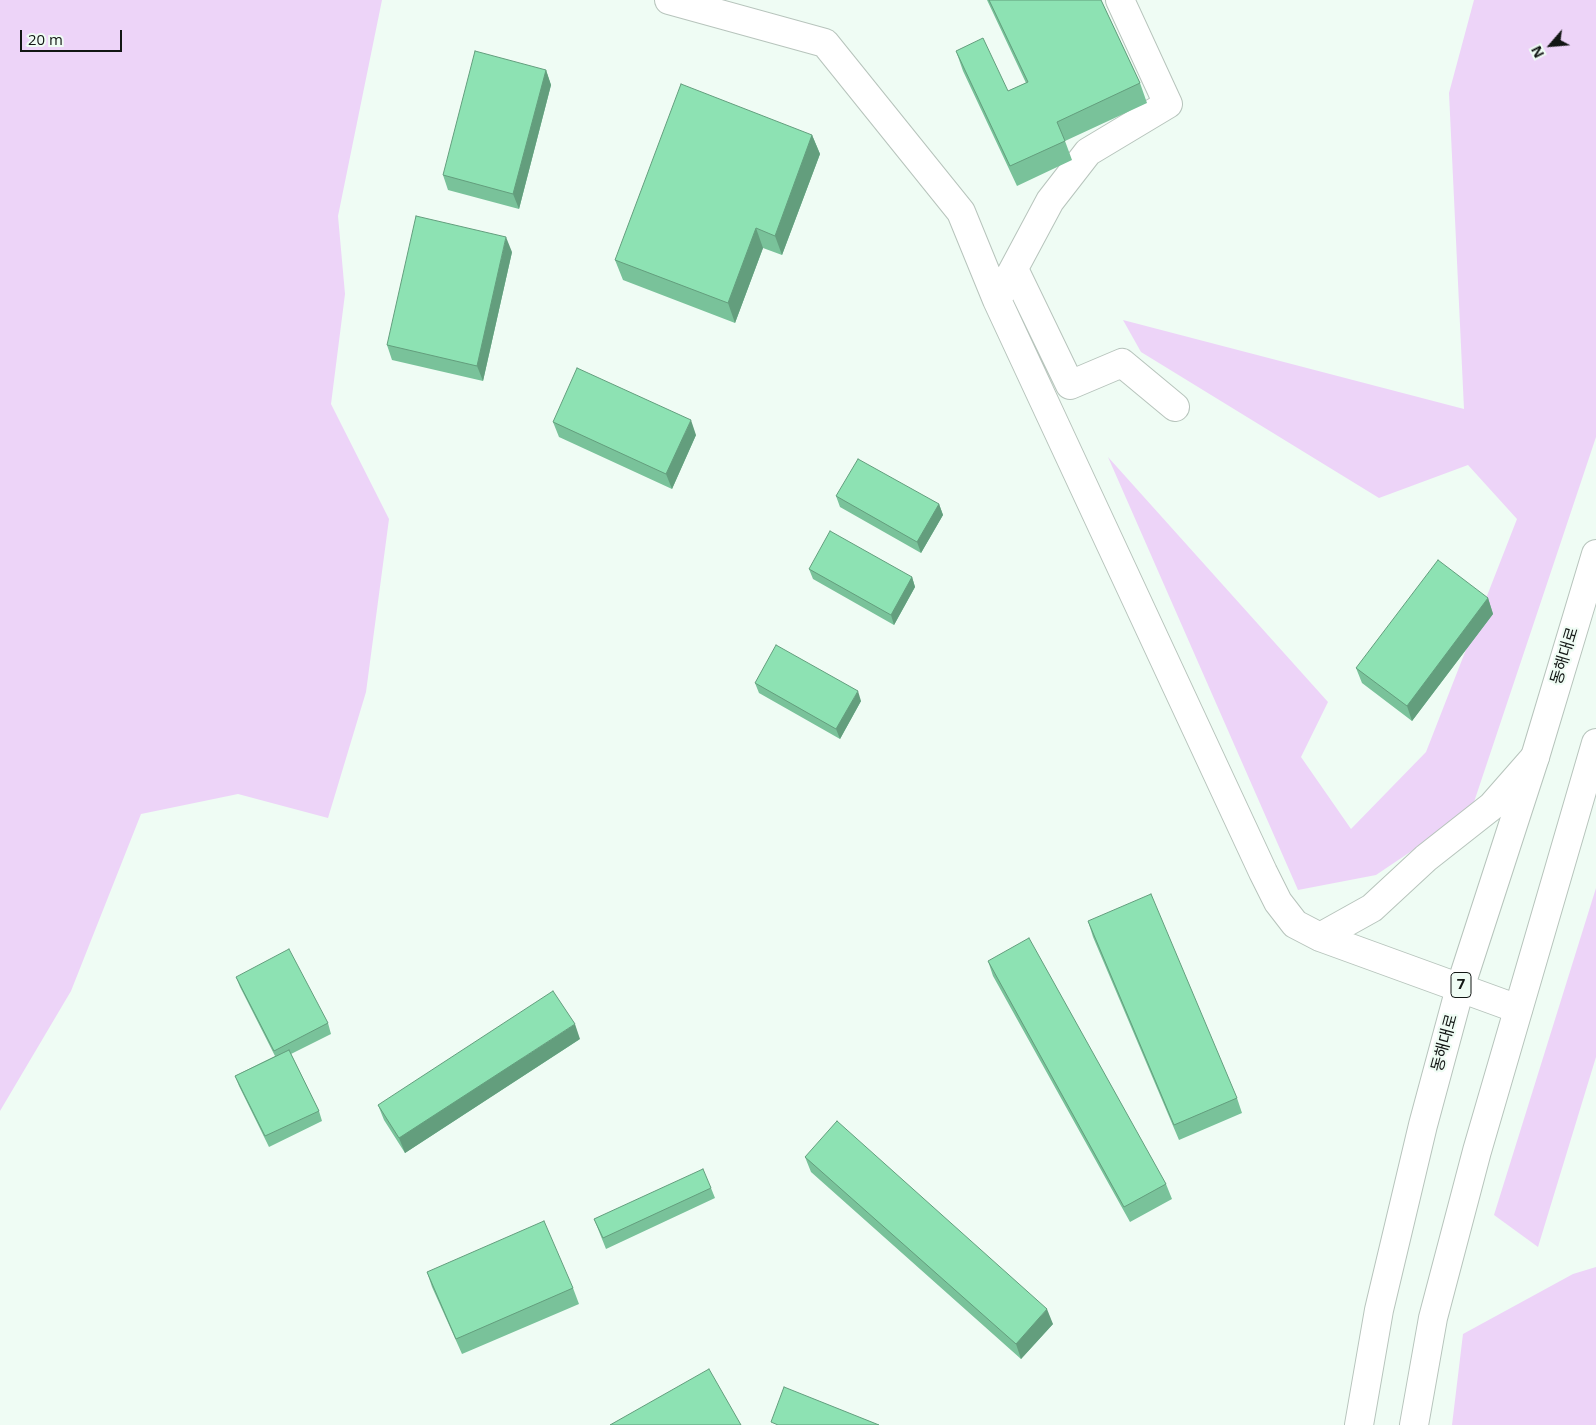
<!DOCTYPE html>
<meta charset="utf-8">
<style>
body{margin:0}
#map{position:relative;width:1596px;height:1425px;overflow:hidden;background:#effcf4;font-family:"Open Sans",sans-serif}
canvas{display:block}
.north{position:absolute;left:1526px;top:20px;width:50px;height:50px;-webkit-text-stroke:4px #effcf4;paint-order:stroke;rotate:243deg;font-size:14px;font-weight:700;line-height:20px;text-align:center;color:#121614}
.north::after{content:'';display:block;margin:auto;width:18px;height:22px;background:#121614;clip-path:polygon(50% 0,100% 100%,50% 72%,0 100%)}
.scale{position:absolute;left:20px;top:30px;width:102px;height:22px;box-sizing:border-box;border:2px solid #121614;border-top:0;padding-left:6px;font-size:15px;line-height:18px;white-space:nowrap;color:#121614;-webkit-text-stroke:4px #effcf4;paint-order:stroke}
</style>
<div id="map">
<canvas width="1596" height="1425"></canvas>
<div class="north">N</div>
<div class="scale">20 m</div>
</div>
<script>
const ctx = document.querySelector('canvas').getContext('2d');
ctx.lineJoin = 'round';
function fill(path, color) { ctx.fillStyle = color; ctx.fill(path, 'evenodd'); }
const poly = rows => new Path2D(rows.map(r => 'M' + r).join(''));
function stroke(path, color, width, dash) { ctx.strokeStyle = color; ctx.lineWidth = width; ctx.lineCap = dash ? 'butt' : 'round'; ctx.setLineDash(dash || []); ctx.stroke(path); }
function label(font, color, halo, rows, align = 'center') {
  ctx.font = font + ' "Open Sans","Noto Sans KR",sans-serif'; ctx.lineWidth = 4.5; ctx.setLineDash([]); ctx.textBaseline = 'middle'; ctx.strokeStyle = halo; ctx.fillStyle = color; for (const [text, x, y, turn = 0] of rows) {
    ctx.save(); ctx.translate(x, y); ctx.rotate((+turn || 0) * Math.PI / 180); ctx.textAlign = isNaN(turn) ? turn : align; if (halo) ctx.strokeText(text, 0, 0); ctx.fillText(text, 0, 0); ctx.restore();
  }
}
const green = poly([
 [0,0,382,0,338,216,345,294,331,404,389,519,366,692,328,818,238,794,141,814,71,991,0,1111],
 [1474,0,1596,0,1596,437,1471,811,1376,875,1298,890,1108,457,1328,702,1301,757,1351,829,1426,752,1517,519,1468,465,1379,498,1141,352,1123,320,1464,409,1449,93],
 [1596,888,1596,1057,1538,1247,1494,1215],
 [1596,1267,1596,1425,1452,1425,1463,1334,1573,1274]
]);
const street = poly([
 [669,0,825,43,961,212,997,300,1263,872,1278,902,1295,924,1320,937,1518,1009],
 [1014,269,1070,385,1122,363,1175,407],
 [997,300,1050,201,1088,152,1168,104,1120,0],
 [1320,937,1372,908,1426,858,1492,806,1535,757]
]);
const primary = poly([
 [1359,1425,1379,1310,1423,1125,1460,988,1535,757,1596,554],
 [1414,1425,1433,1318,1477,1151,1596,743]
]);
const wall = poly([
 [987,0,1101,0,1140,83,1147,103,1065,141,1072,160,1017,186,963,71,956,51,1008,91,1026,83],
 [546,70,551,85,519,209,448,190,443,175],
 [812,135,820,154,782,255,763,248,735,323,623,280,615,260],
 [512,252,483,381,392,360,387,345],
 [553,422,696,435,672,489,559,437],
 [836,496,939,504,943,515,921,553,840,507],
 [809,569,912,577,915,587,894,625,813,579],
 [1488,598,1493,614,1412,721,1362,683,1356,668],
 [755,683,861,701,840,739,759,693],
 [1088,921,1237,1098,1242,1113,1179,1140,1093,937],
 [988,961,1166,1184,1172,1199,1130,1222,993,976],
 [236,977,328,1023,331,1034,291,1054,319,1111,322,1121,269,1147,239,1086,235,1076,275,1056,240,987],
 [580,1039,405,1153,384,1120,378,1105],
 [805,1157,1053,1324,1021,1359,811,1172],
 [711,1188,715,1198,606,1249,594,1219],
 [427,1272,573,1288,579,1304,462,1354,432,1287]
]);
const shadedWall = poly([
 [546,70,551,85,519,209,513,194],
 [812,135,820,154,782,255,775,236],
 [756,228,763,248,735,323,728,303],
 [506,237,512,252,483,381,477,366],
 [691,420,696,435,672,489,666,474],
 [939,504,943,515,921,553,917,542],
 [912,577,915,587,894,625,891,615],
 [1488,598,1493,614,1412,721,1407,706],
 [858,691,861,701,840,739,836,729],
 [575,1024,580,1039,405,1153,399,1138],
 [1047,1309,1053,1324,1021,1359,1016,1344]
]);
const building = poly([
 [989,0,1101,0,1140,83,1057,122,1065,141,1010,166,956,51,983,38,1008,91,1028,82,989,0],
 [475,51,546,70,513,194,443,175,475,51],
 [681,84,812,135,775,236,756,228,728,303,615,260,681,84],
 [416,216,506,237,477,366,387,345,416,216],
 [577,368,691,420,666,474,553,422,577,368],
 [858,459,939,504,917,542,836,496,858,459],
 [830,531,912,577,891,615,809,569,830,531],
 [1438,560,1488,598,1407,706,1356,668,1438,560],
 [776,645,858,691,836,729,755,683,776,645],
 [1151,894,1237,1098,1174,1125,1088,921,1151,894],
 [1029,938,1166,1184,1124,1207,988,961,1029,938],
 [289,949,328,1023,274,1051,236,977,289,949],
 [553,991,575,1024,399,1138,378,1105,553,991],
 [289,1050,319,1111,265,1136,235,1076,289,1050],
 [837,1121,1047,1309,1016,1344,805,1157,837,1121],
 [703,1169,711,1188,603,1238,594,1219,703,1169],
 [544,1221,573,1288,456,1339,427,1272,544,1221],
 [709,1369,741,1425,610,1425,709,1369],
 [784,1387,879,1425,778,1425,771,1422,784,1387]
]);
const shields = [
 [1461,985,20]
];
const shieldNames = [
 ["7",1461,985]
];
const streetNames = [
 ["동해대로",1565,656,-73],
 ["동해대로",1445,1043,-75]
];
fill(green, '#edd4f8');
stroke(street, '#b7c4bc', 30);
stroke(primary, '#b7c4bc', 30);
stroke(street, '#fff', 28);
stroke(primary, '#fff', 28);
fill(wall, '#79c29a');
fill(shadedWall, '#639e7d');
fill(building, '#8de2b3');
stroke(building, '#639e7d', 1);
for (const [x, y, w] of shields) { const box = new Path2D(); box.roundRect(x - w / 2, y - 12.5, w, 25, 4); ctx.fillStyle = '#effcf4'; ctx.fill(box); stroke(box, '#121614', 1); }
label('bold 15px', '#121614', null, shieldNames);
label('16px', '#121614', '#effcf4', streetNames);
</script>
